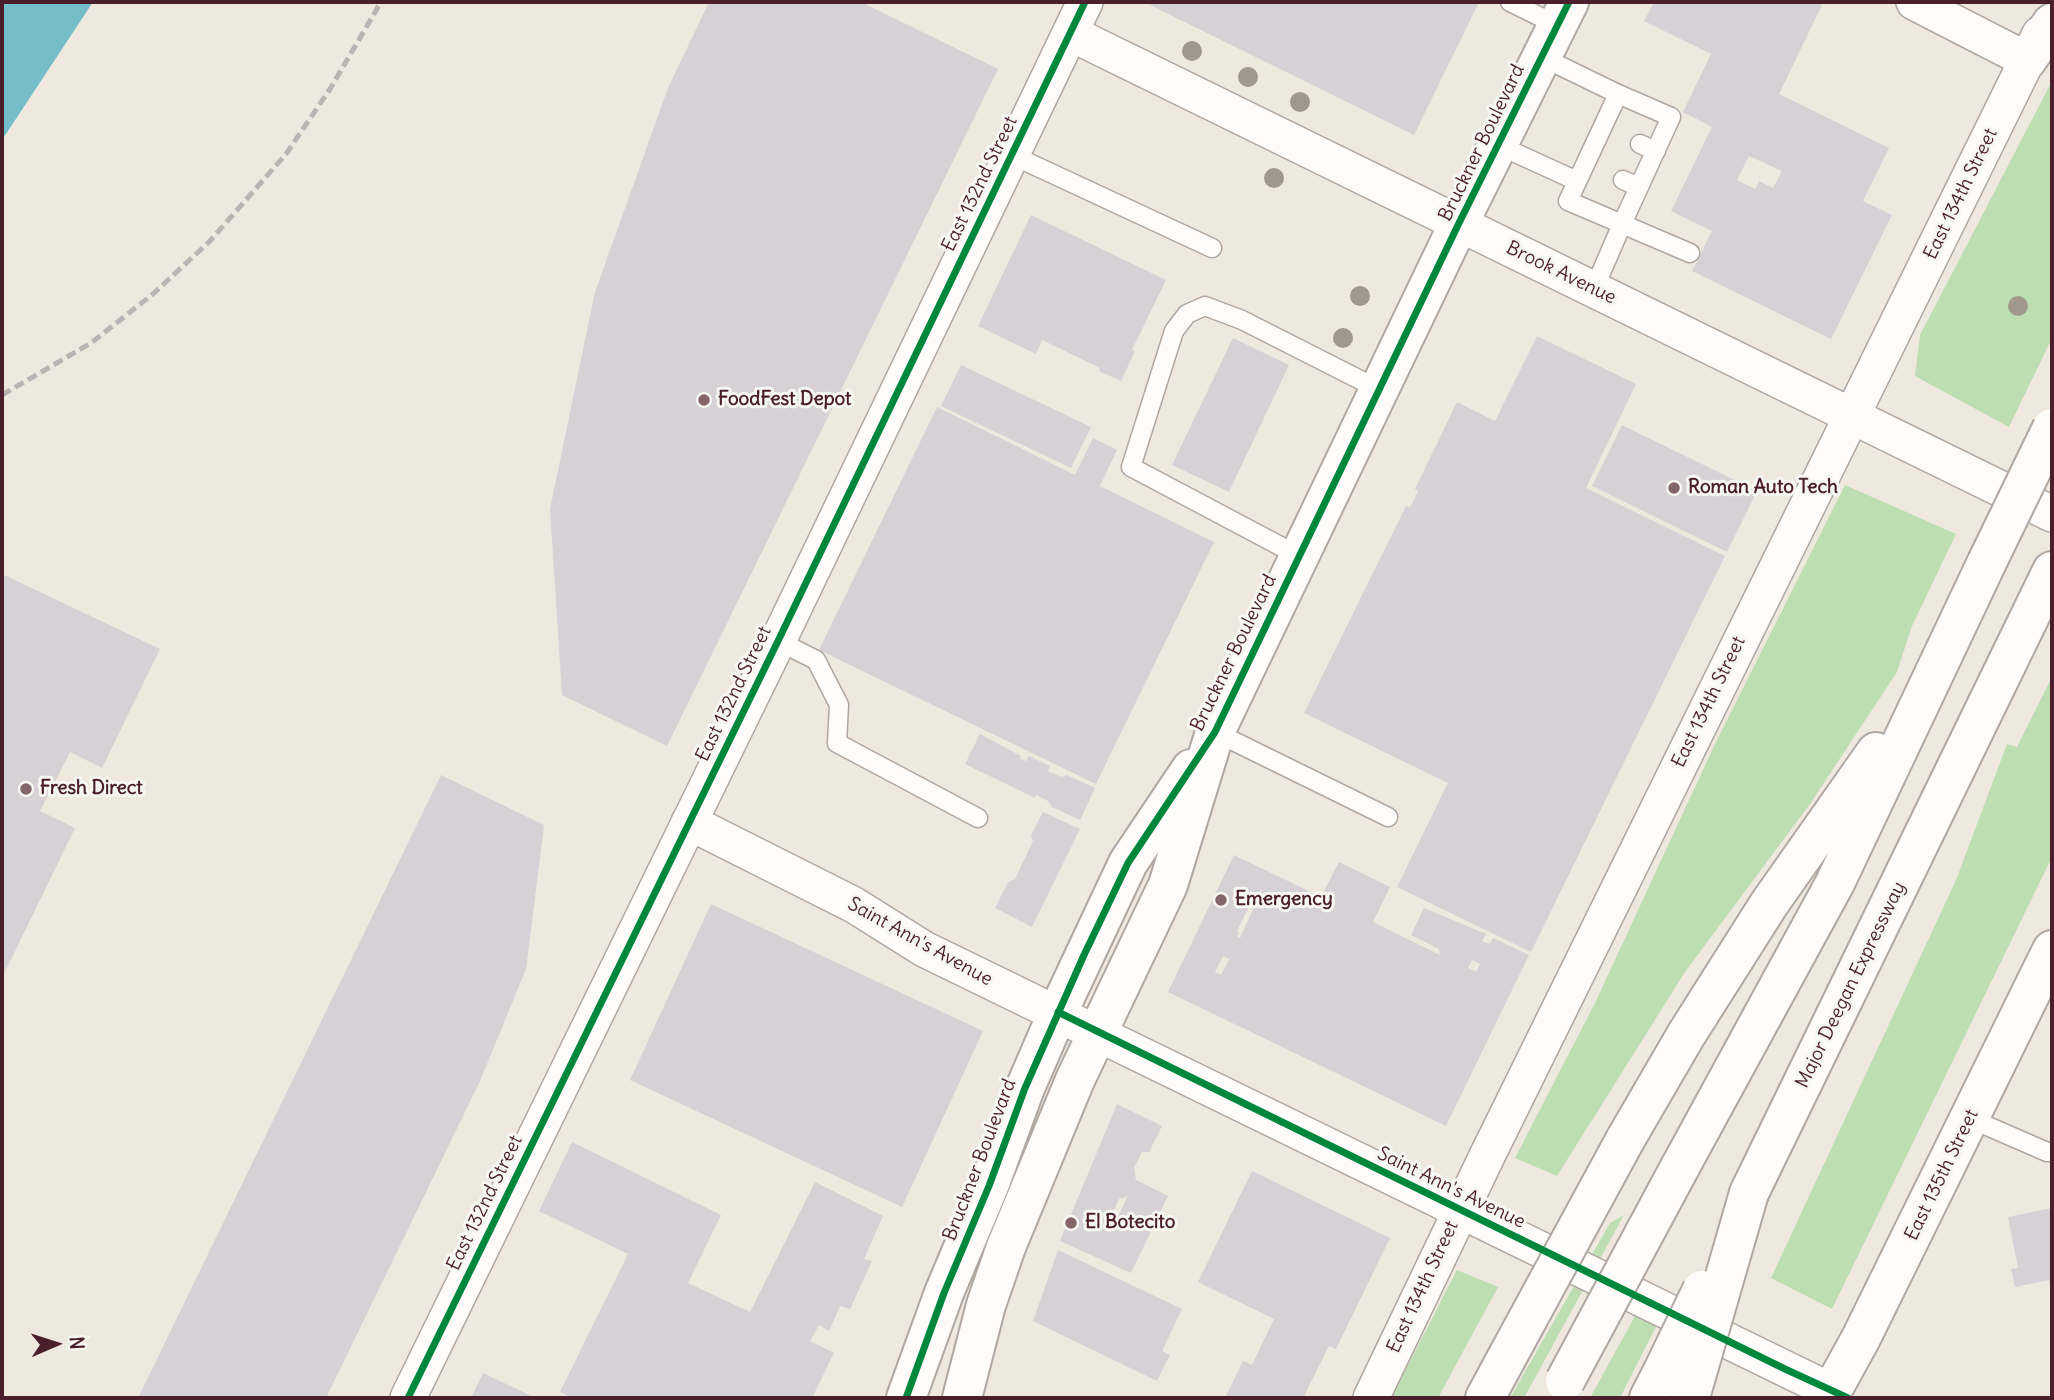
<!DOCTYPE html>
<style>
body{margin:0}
#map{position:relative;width:2054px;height:1400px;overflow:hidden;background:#efe8df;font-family:Delius,sans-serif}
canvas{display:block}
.frame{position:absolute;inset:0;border:4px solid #4a1f2b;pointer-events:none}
.north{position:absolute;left:21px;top:1309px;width:70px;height:70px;-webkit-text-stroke:5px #f6f6f2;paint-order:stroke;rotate:87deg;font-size:19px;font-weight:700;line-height:28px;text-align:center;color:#4a1f2b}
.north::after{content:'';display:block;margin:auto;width:24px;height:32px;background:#4a1f2b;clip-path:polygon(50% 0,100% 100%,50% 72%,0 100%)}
</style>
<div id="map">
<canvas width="2054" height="1400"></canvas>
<div class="frame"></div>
<div class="north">N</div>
</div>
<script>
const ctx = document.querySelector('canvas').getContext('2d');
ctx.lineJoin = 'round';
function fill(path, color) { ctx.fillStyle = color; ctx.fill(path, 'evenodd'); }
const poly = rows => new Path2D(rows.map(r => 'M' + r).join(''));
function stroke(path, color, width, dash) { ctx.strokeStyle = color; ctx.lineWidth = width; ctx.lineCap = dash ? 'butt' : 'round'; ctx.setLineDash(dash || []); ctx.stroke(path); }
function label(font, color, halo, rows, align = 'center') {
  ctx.font = font + ' Delius,sans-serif'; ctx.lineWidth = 6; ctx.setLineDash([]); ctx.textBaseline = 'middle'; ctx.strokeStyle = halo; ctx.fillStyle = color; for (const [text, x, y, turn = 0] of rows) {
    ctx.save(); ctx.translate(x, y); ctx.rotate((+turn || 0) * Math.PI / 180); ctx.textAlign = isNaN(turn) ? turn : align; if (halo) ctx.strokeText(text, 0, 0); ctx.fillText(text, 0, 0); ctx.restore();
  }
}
const green = poly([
 [2052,81,2052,338,2009,427,1915,376,1920,335],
 [1845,485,1956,534,1912,626,1897,672,1810,804,1685,972,1557,1176,1515,1158,1595,1003,1714,746],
 [2052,677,2052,857,1832,1309,1771,1278,1956,880,2007,744,2017,747],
 [1624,1215,1524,1398,1510,1398,1610,1223],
 [1457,1270,1498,1287,1438,1398,1391,1398],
 [1652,1285,1671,1297,1620,1398,1590,1398]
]);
const water = poly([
 [2,2,93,2,2,140]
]);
const building = poly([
 [709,2,861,2,998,69,667,746,562,695,550,509,595,292,668,88],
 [1144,2,1473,2,1478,4,1414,135],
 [1654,2,1816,2,1822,5,1779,94,1889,148,1863,201,1892,215,1831,339,1692,271,1712,231,1671,211,1712,127,1683,112,1711,54,1644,21],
 [1749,156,1782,171,1773,188,1759,181,1755,189,1737,180],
 [1031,215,1166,280,1132,350,1135,351,1121,381,1099,371,1100,368,1042,340,1036,354,978,326],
 [1537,336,1636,384,1586,488,1725,556,1531,952,1397,887,1448,783,1304,713,1406,506,1410,508,1418,491,1415,489,1457,402,1495,421],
 [1233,338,1289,365,1229,492,1172,465],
 [961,365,1091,427,1071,468,941,406],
 [937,407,1075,475,1093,438,1117,450,1100,486,1214,542,1096,784,819,650],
 [1622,425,1757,491,1727,552,1592,486],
 [2,574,160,649,102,768,70,752,40,811,75,828,2,978],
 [980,734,1021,756,1020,759,1026,761,1029,756,1050,766,1048,771,1061,777,1067,775,1095,788,1080,820,1052,807,1048,801,1036,795,1035,798,965,764],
 [441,775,544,825,526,969,480,1081,326,1398,138,1398],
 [1043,812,1080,829,1032,927,995,908,1008,882,1015,879,1033,841,1031,835],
 [1234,855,1321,897,1339,862,1390,887,1373,922,1440,955,1439,949,1411,935,1424,908,1486,934,1482,941,1490,944,1493,938,1529,955,1446,1126,1168,992],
 [1261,889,1262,890,1240,938,1237,936,1239,932,1237,931,1254,897,1257,898],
 [1223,956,1229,959,1221,975,1215,972],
 [1472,960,1480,964,1476,972,1468,968],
 [711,904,983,1031,902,1207,630,1080],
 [1117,1104,1162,1126,1149,1152,1142,1152,1134,1168,1136,1180,1168,1196,1131,1273,1060,1241],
 [1128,1196,1110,1233,1107,1224,1119,1199],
 [572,1142,721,1215,688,1283,750,1312,815,1182,883,1216,864,1259,872,1261,850,1309,840,1306,829,1331,819,1325,810,1341,834,1353,812,1398,573,1398,560,1392,628,1254,539,1211],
 [1252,1171,1390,1238,1336,1349,1329,1346,1303,1398,1225,1398,1243,1361,1252,1365,1274,1319,1198,1282],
 [2052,1208,2052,1290,2049,1280,2015,1287,2011,1269,2018,1268,2008,1217],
 [1058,1250,1182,1309,1162,1351,1170,1355,1157,1381,1033,1321],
 [483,1373,536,1398,471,1398]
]);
const service = poly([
 [1510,2,1557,25],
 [1542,57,1618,94],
 [1640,144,1656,151],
 [1498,145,1577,181],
 [1012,155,1212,248],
 [1623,180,1639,187],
 [1594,289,1622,224,1671,117,1618,94,1568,201,1622,224,1690,253],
 [1299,556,1131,467,1174,331,1187,314,1205,306,1242,320,1380,390],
 [778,641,816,660,839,705,837,743,978,818],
 [1215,732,1388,817],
 [1969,1118,2047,1152,2052,1152]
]);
const minor = poly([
 [1914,2,2027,60],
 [1070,33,2052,514],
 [689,822,854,905,924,949,1831,1391],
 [408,1398,778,641,1085,2],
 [1371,1398,1487,1156,2040,34]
]);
const secondary = poly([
 [1828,1398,1861,1338,2052,950]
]);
const primary = poly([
 [906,1398,944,1293,989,1186,1025,1088,1058,1012,1128,863,1191,769],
 [962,1398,986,1305,1006,1247,1075,1080,1168,885,1215,732,1459,223,1569,2]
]);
const motorway = poly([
 [2027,60,2052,23],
 [1625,1140,1686,1035,1769,904,1876,752],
 [1680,1167,1835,883,1987,562],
 [1749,1193,2052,571],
 [1485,1398,1506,1359],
 [1649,1398,1662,1373]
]);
const rail = poly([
 [2,395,91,343,153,294,210,241,286,154,330,89,381,2]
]);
const motorwayBridge = poly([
 [1987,562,2052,428],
 [1506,1359,1625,1140],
 [1662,1373,1702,1290],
 [1565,1381,1680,1167],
 [1691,1394,1749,1193]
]);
const cycleway = poly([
 [1058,1012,1785,1369,1848,1398],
 [408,1398,778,641,1085,2],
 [906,1398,944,1293,989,1186,1025,1088,1084,955,1128,863,1215,732,1459,223,1569,2]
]);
const trees = [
 [1192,51],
 [1248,77],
 [1300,102],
 [1274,178],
 [1360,296],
 [2018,306],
 [1343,338]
];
const markers = [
 [704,400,7,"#84656a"],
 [1674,488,7,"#84656a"],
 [26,789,7,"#84656a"],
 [1221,900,7,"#84656a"],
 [1071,1223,7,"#84656a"]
];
const streetNames = [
 ["Bruckner Boulevard",1482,143,-64],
 ["East 132nd Street",980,184,-64],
 ["East 134th Street",1961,194,-64],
 ["Brook Avenue",1561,273,26],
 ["Bruckner Boulevard",1234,653,-64],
 ["East 132nd Street",734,694,-64],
 ["East 134th Street",1709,702,-64],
 ["Saint Ann's Avenue",920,942,29],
 ["Major Deegan Expressway",1851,985,-64],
 ["Bruckner Boulevard",980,1160,-69],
 ["East 135th Street",1942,1175,-64],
 ["Saint Ann's Avenue",1451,1188,26],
 ["East 132nd Street",485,1203,-64],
 ["East 134th Street",1423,1287,-65]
];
const poiNames = [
 ["FoodFest Depot",718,400],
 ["Roman Auto Tech",1688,488],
 ["Fresh Direct",40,789],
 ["Emergency",1235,900],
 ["El Botecito",1085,1223]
];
fill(green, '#bddeb2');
fill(water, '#74bdc9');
fill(building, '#d7d0d5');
stroke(service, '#b0a6a2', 21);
stroke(minor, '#b0a6a2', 38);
stroke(secondary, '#b0a6a2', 42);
stroke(primary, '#b0a6a2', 42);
stroke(motorway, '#b0a6a2', 42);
stroke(service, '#fdfcfa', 18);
stroke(minor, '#fdfcfa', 35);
stroke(secondary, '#fdfcfa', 38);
stroke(primary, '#fdfcfa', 38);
stroke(motorway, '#fdfcfa', 38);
stroke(rail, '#bab4b4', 5, [10, 5]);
stroke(motorwayBridge, '#b0a6a2', 42, []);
stroke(motorwayBridge, '#fdfcfa', 38);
stroke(cycleway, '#00873e', 7);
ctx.fillStyle = '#a0988c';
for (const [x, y] of trees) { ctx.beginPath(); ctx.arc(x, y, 10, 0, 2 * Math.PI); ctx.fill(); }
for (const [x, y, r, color] of markers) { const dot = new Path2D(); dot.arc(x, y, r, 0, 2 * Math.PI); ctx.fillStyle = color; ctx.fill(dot); stroke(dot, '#f6f6f2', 2.5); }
label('19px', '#4a1f2b', '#f6f6f2', streetNames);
label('bold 19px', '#4a1f2b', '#f6f6f2', poiNames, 'left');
</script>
